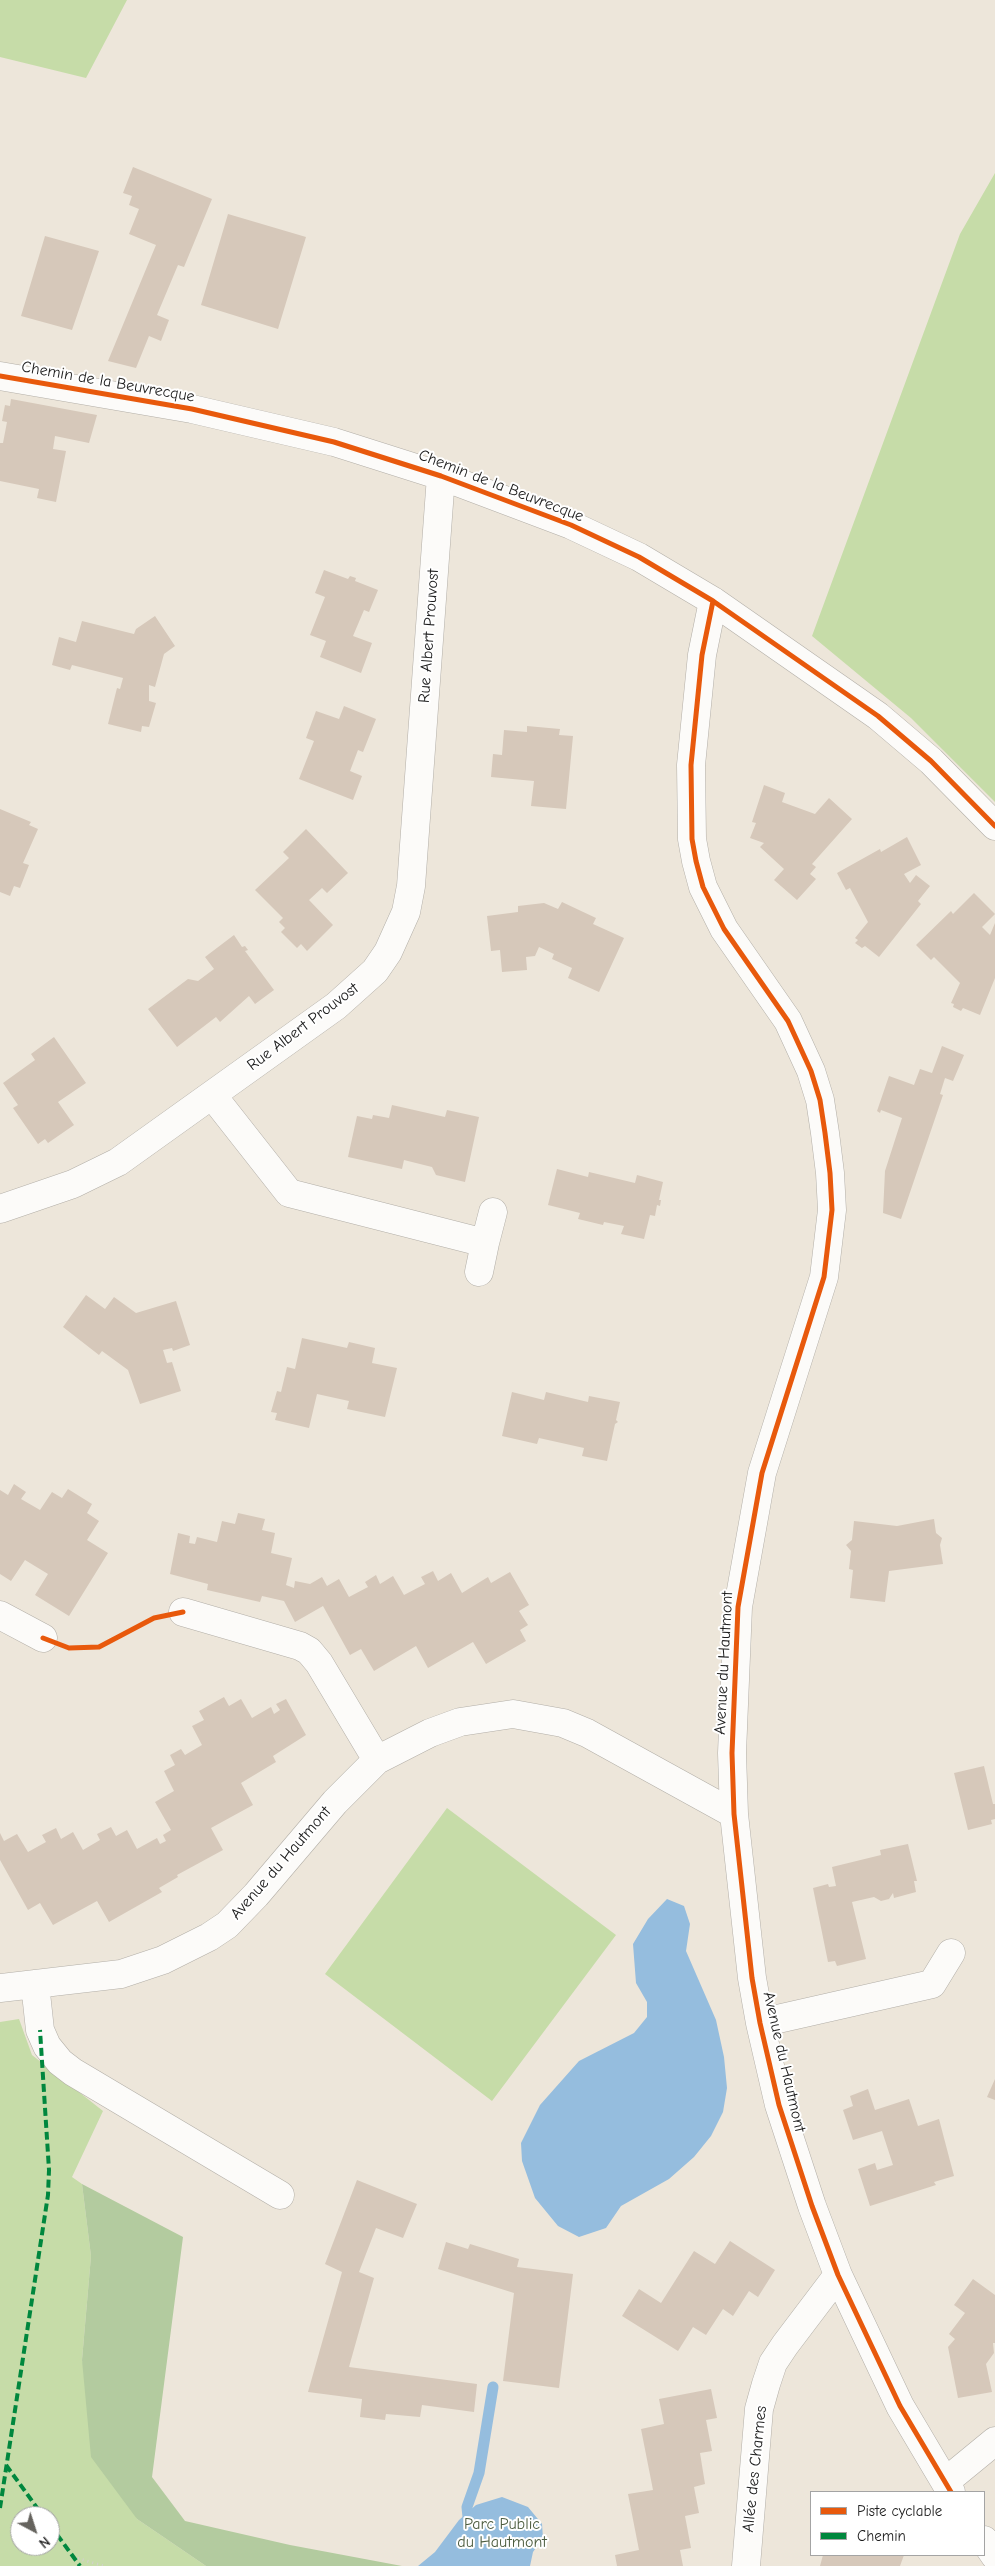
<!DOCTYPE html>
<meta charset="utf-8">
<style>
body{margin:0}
#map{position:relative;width:995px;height:2566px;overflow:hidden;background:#ede6da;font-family:"Comic Neue",sans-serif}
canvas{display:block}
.legend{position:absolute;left:810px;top:2491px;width:175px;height:65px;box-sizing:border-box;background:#fff;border:1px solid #a4a4a4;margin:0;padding:6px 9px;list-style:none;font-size:15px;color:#1c1c1c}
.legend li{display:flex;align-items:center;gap:10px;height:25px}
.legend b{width:25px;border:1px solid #a4a4a4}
.north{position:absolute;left:10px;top:2506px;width:50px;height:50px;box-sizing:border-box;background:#fff;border:1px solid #a4a4a4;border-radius:50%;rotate:140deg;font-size:14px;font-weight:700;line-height:20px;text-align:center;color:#1c1c1c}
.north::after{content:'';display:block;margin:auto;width:18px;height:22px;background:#65635e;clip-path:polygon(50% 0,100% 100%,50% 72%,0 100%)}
</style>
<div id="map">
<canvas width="995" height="2566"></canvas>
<ul class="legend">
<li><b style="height:6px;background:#e8590c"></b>Piste cyclable</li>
<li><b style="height:6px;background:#00873e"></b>Chemin</li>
</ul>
<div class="north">N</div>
</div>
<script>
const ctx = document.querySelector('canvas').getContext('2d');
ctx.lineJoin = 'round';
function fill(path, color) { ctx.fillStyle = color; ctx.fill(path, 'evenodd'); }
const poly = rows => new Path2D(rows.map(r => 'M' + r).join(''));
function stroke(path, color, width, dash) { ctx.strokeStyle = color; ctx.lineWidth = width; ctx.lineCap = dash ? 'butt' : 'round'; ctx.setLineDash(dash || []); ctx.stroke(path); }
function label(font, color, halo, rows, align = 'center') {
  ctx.font = font + ' "Comic Neue",sans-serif'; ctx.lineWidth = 4; ctx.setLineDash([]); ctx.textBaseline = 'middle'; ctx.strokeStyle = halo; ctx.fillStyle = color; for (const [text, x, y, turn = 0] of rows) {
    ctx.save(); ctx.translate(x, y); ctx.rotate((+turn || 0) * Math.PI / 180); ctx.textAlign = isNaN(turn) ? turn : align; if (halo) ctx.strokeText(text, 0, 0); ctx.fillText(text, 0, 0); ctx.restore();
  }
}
const green = poly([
 [0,0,127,0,86,78,0,57],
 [995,173,995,802,911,718,812,636,960,234],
 [447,1808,616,1935,492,2101,325,1974],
 [19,2019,32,2055,103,2111,72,2177,82,2184,91,2256,82,2360,137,2519,206,2566,0,2566,0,2022],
 [20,2516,50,2516,50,2546,20,2546]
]);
const forest = poly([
 [82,2184,183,2237,152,2477,185,2521,290,2545,402,2566,206,2566,137,2519,91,2457,82,2360,91,2256]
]);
const water = poly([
 [667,1899,684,1906,690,1924,686,1951,716,2020,724,2057,727,2088,723,2112,711,2136,694,2157,669,2179,621,2206,606,2228,579,2237,558,2226,535,2198,522,2161,521,2143,540,2105,579,2061,634,2033,647,2017,647,2002,636,1983,633,1944,648,1919],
 [502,2497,528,2507,542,2524,543,2538,533,2552,530,2566,418,2566,435,2552,459,2520,476,2505]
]);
const stream = poly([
 [469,2527,467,2507,479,2473,493,2387]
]);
const building = poly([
 [133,167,212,199,184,267,178,265,157,315,169,320,161,341,149,336,136,368,108,361,156,245,129,234,139,209,129,205,132,196,123,193],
 [228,214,306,237,278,329,201,305],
 [45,236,99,251,72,330,21,316],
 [11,399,97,415,89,443,55,436,53,449,66,451,56,502,37,498,39,489,0,481,0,443,3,443,7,422,2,421,5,405,10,406],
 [324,570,348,579,350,576,356,578,355,581,378,590,369,612,364,610,353,636,372,643,361,673,320,657,326,641,310,635,325,597,315,593],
 [155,616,175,646,164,654,155,687,149,685,149,701,156,703,149,727,142,726,141,732,108,724,117,688,120,689,123,678,72,665,70,670,52,665,59,637,76,642,82,621,134,634,136,629],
 [344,706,376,719,363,752,358,750,350,771,362,776,353,800,299,779,314,741,306,738,316,711,339,719],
 [527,726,560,729,559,735,573,736,566,809,531,806,534,781,491,777,493,754,502,755,504,730,527,732],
 [764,785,785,793,782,802,815,814,829,798,852,819,812,864,816,867,810,874,816,879,797,900,774,880,784,869,760,847,764,843,750,838,756,823,752,822],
 [0,809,31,822,29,825,38,829,23,863,29,865,20,888,14,886,10,896,0,892],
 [306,829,348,873,327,893,322,888,309,900,333,925,307,951,301,944,297,948,281,932,285,928,279,922,283,918,255,890,289,858,283,852],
 [907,837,921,865,904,874,910,883,916,875,930,886,918,901,921,904,879,957,865,946,862,948,855,943,858,940,855,938,868,922,850,888,846,890,837,873,880,849,881,852],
 [974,893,995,914,982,927,990,935,995,923,995,978,980,1015,963,1008,961,1011,953,1007,954,1004,951,1003,960,983,934,957,931,960,916,945,951,911,953,914],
 [562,902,596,918,593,924,624,938,599,992,568,978,572,968,552,959,554,954,539,947,535,956,526,957,527,970,502,972,500,950,491,951,487,916,518,912,518,906,544,903,558,909],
 [234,935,242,947,245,946,248,950,245,951,274,990,255,1004,249,996,220,1022,216,1017,177,1047,148,1009,188,979,198,981,214,969,205,957],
 [54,1037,86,1083,58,1102,74,1125,48,1143,45,1139,38,1144,13,1108,18,1105,3,1083,35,1060,31,1054],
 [942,1046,964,1055,953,1081,945,1078,940,1094,943,1095,901,1219,883,1213,885,1171,902,1118,881,1110,880,1113,877,1111,889,1076,914,1085,920,1069,932,1073],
 [392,1105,445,1117,447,1110,479,1117,465,1182,436,1175,432,1167,404,1160,402,1169,348,1157,357,1116,372,1119,373,1115,389,1118],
 [557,1169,588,1177,589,1172,635,1183,637,1175,663,1182,659,1200,661,1200,660,1206,657,1205,655,1216,650,1215,644,1239,621,1234,624,1226,604,1222,603,1225,578,1219,580,1213,548,1205],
 [86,1295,105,1309,114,1297,136,1313,176,1301,190,1345,173,1351,172,1348,163,1350,167,1363,172,1362,181,1391,140,1404,128,1370,102,1351,99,1355,63,1327],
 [302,1338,347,1348,349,1342,375,1348,372,1363,397,1368,385,1417,347,1409,349,1401,317,1394,309,1428,275,1420,277,1413,271,1412,277,1391,281,1392,287,1367,295,1369],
 [512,1392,544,1400,546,1392,588,1402,589,1396,620,1402,616,1420,618,1422,615,1424,607,1461,582,1456,584,1448,539,1438,537,1444,502,1436],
 [14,1484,26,1492,21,1499,40,1510,52,1492,62,1498,68,1489,92,1504,87,1513,99,1521,87,1540,108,1553,69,1616,35,1595,48,1574,25,1560,11,1581,0,1574,0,1490,8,1495],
 [238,1513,265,1519,262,1530,275,1533,271,1553,292,1558,286,1585,294,1588,295,1581,310,1584,322,1577,327,1586,339,1579,349,1597,368,1587,365,1582,376,1575,380,1584,393,1576,404,1595,425,1584,421,1577,433,1571,438,1581,451,1573,462,1593,488,1577,491,1583,510,1572,529,1605,519,1611,528,1625,520,1630,526,1641,486,1664,473,1642,428,1668,416,1646,374,1671,361,1649,350,1655,323,1606,295,1622,284,1601,262,1596,260,1602,207,1590,208,1584,170,1574,178,1533,190,1536,189,1543,195,1544,197,1537,217,1542,222,1521,235,1524],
 [934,1519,936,1533,942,1538,940,1545,943,1564,889,1571,885,1602,850,1598,853,1570,849,1569,851,1551,846,1545,852,1540,854,1521,897,1526],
 [224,1697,229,1706,241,1699,252,1718,271,1707,274,1714,280,1710,276,1704,286,1699,306,1735,273,1756,276,1762,241,1783,253,1805,211,1828,223,1850,177,1875,178,1877,159,1888,162,1892,109,1922,97,1901,53,1925,40,1903,28,1910,0,1860,0,1833,4,1841,17,1834,28,1852,46,1842,42,1835,56,1828,61,1839,73,1832,83,1850,100,1840,97,1834,111,1827,116,1836,127,1830,137,1849,157,1838,160,1844,166,1841,163,1835,171,1830,155,1802,174,1791,164,1771,175,1765,170,1755,181,1749,185,1755,202,1745,192,1726,204,1720,199,1711],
 [984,1766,993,1804,995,1804,995,1819,991,1820,992,1824,968,1830,954,1773],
 [908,1844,917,1881,914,1881,916,1892,894,1898,893,1893,889,1899,881,1901,874,1897,852,1902,866,1959,837,1966,835,1961,828,1962,813,1888,828,1884,829,1887,836,1886,832,1867,881,1855,880,1850],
 [995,2079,995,2100,987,2097],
 [868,2089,875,2110,909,2099,918,2126,939,2119,954,2176,934,2182,936,2185,870,2206,858,2169,875,2163,877,2170,893,2165,882,2131,853,2140,843,2110,853,2106,850,2096],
 [357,2180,417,2204,403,2238,376,2228,359,2272,374,2278,349,2367,477,2384,474,2412,422,2405,420,2417,386,2414,385,2420,360,2417,362,2399,308,2392,342,2272,325,2264],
 [730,2241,775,2270,758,2297,749,2291,733,2316,723,2309,706,2335,693,2327,678,2351,622,2316,639,2289,661,2303,694,2251,715,2264],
 [446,2242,468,2249,470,2244,519,2259,517,2267,573,2274,559,2388,503,2381,514,2293,438,2269],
 [973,2279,995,2295,995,2343,993,2343,994,2353,986,2364,992,2392,958,2398,948,2347,955,2339,949,2334,965,2313,954,2305],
 [711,2389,717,2418,706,2420,712,2451,700,2453,705,2484,694,2487,699,2513,685,2516,691,2548,680,2550,683,2566,617,2566,615,2555,639,2550,628,2494,653,2490,641,2429,664,2424,659,2399],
 [823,2555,904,2555,900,2566,820,2566]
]);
const path = poly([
 [73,2557,104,2566]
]);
const minor = poly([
 [0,376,192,409,334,442,441,476,571,525,639,557,713,601,878,716,931,761,995,826],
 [713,601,702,655,691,765,692,839,696,861,703,887,724,929,788,1021,811,1071,820,1100,825,1133,830,1173,832,1210,824,1277,762,1473,738,1607,732,1753,734,1814,752,1978,760,2023,779,2105,812,2206,838,2275,900,2406,951,2492],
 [212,1095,289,1193,485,1243,479,1272],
 [0,1209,73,1184,118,1162,336,1006,375,971,388,952,406,912,411,886,441,476],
 [485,1243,493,1212],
 [183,1612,300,1646,309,1651,319,1663,377,1760],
 [0,1615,43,1638],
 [35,1984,40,2030,47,2046,60,2062,73,2072,280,2195],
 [0,1988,121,1974,163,1960,209,1937,227,1925,256,1895,335,1802,377,1760,430,1733,460,1722,513,1714,563,1723,587,1733,734,1814],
 [760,2023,932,1984,951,1953],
 [945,2482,995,2441],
 [984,2540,995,2556],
 [746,2566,759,2409,766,2384,773,2363,785,2345,838,2275]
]);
const quiet = poly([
 [6,2465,43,2516],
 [0,2508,48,2195,49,2170,40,2030],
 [50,2525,80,2566]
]);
const cycleway = poly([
 [0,376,192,409,334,442,441,476,571,525,639,557,713,601,878,716,931,761,995,826],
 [713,601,702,655,691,765,692,839,696,861,703,887,724,929,788,1021,811,1071,820,1100,825,1133,830,1173,832,1210,824,1277,762,1473,738,1607,732,1753,734,1814,752,1978,760,2023,779,2105,812,2206,838,2275,900,2406,951,2492],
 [43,1638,69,1648,99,1647,154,1618,183,1612]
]);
const streetNames = [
 ["Chemin de la Beuvrecque",108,382,10],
 ["Chemin de la Beuvrecque",501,486,21],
 ["Rue Albert Prouvost",429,636,-86],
 ["Rue Albert Prouvost",303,1027,-37],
 ["Avenue du Hautmont",724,1663,-87],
 ["Avenue du Hautmont",281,1863,-49],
 ["Avenue du Hautmont",784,2062,77],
 ["Allée des Charmes",755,2469,-84]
];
const parkNames = [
 ["Parc Public",502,2524],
 ["du Hautmont",502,2542]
];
fill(green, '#c6dca8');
fill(forest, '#b3cb9f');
fill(water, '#95bdde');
stroke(stream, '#95bdde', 11);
fill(building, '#d6c8ba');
stroke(minor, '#b2aea7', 29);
stroke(path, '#d2d0cd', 3, [1, 4]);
stroke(minor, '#fcfbf9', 28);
stroke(quiet, '#00873e', 4, [8, 4]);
stroke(cycleway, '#e8590c', 5);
label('16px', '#1c1c1c', '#fff', streetNames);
label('16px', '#4c5c3f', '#fff', parkNames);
</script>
